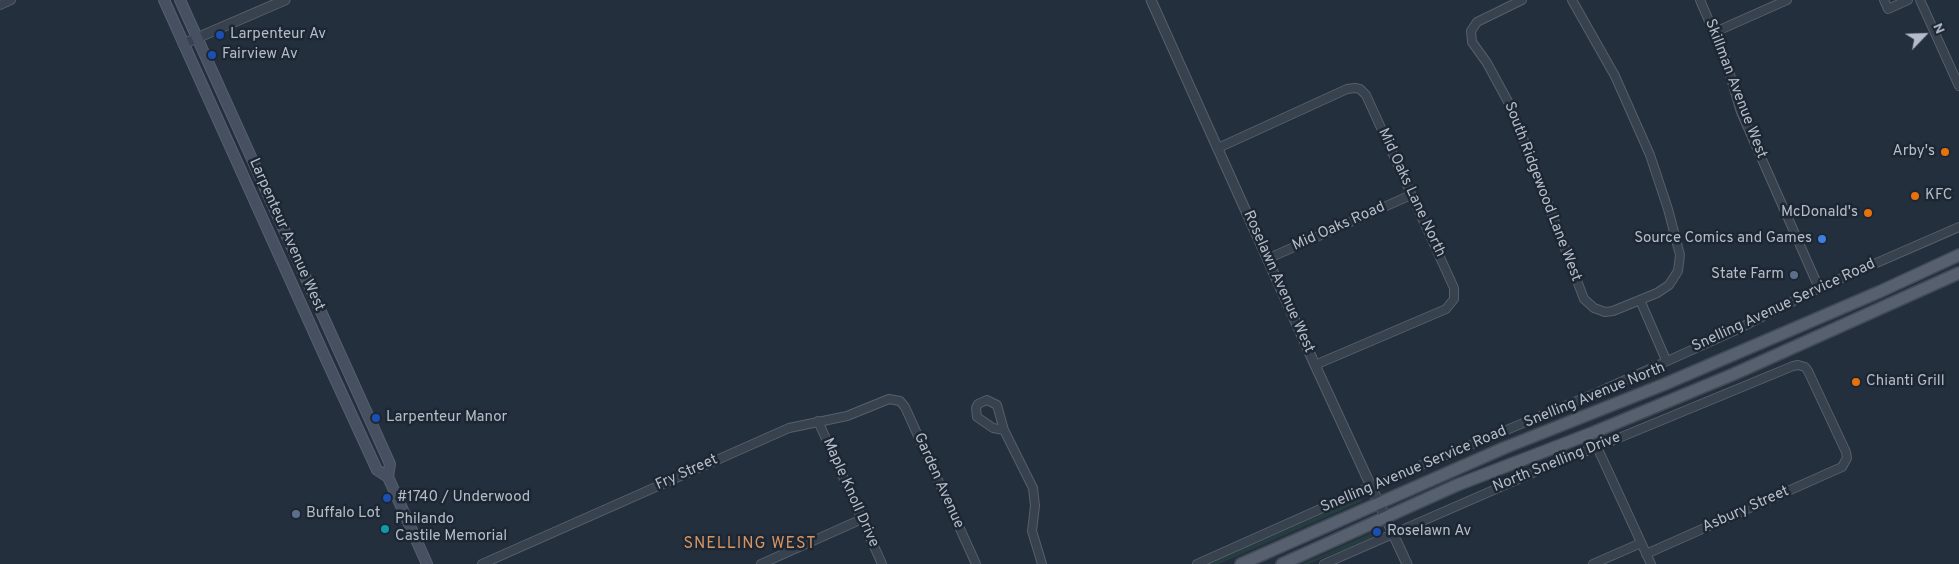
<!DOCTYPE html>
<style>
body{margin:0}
#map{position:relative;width:1959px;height:564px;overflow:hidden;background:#242f3e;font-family:Overpass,sans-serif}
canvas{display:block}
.north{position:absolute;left:1899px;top:10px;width:50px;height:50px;-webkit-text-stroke:4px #1d2633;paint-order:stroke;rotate:66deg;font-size:14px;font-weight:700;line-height:20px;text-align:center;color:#b4bcc9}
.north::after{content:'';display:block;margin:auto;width:18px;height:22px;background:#b4bcc9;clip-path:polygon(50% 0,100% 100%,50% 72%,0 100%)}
</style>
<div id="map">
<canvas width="1959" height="564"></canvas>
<div class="north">N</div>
</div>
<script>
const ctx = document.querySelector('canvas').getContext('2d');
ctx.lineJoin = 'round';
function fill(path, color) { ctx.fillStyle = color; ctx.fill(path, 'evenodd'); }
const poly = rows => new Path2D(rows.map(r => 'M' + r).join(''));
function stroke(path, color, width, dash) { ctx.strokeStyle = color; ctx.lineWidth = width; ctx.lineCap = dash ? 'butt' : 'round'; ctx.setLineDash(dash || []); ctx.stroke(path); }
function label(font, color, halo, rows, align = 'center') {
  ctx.font = font + ' Overpass,sans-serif'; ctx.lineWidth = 5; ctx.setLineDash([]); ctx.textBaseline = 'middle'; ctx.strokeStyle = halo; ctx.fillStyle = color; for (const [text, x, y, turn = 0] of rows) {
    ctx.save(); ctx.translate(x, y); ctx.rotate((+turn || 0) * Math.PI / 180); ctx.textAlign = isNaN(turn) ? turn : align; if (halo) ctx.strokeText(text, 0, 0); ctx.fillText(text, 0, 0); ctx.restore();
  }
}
const green = poly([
 [1360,497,1362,501,1219,564,1210,564],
 [1376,531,1379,535,1309,564,1302,564]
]);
const minor = poly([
 [1522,0,1477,22,1471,31,1472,42,1487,63,1512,109,1584,299,1594,308,1605,312,1613,311,1657,293,1669,285,1678,271,1680,255,1668,209,1650,155,1615,76,1572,0],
 [1700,0,1725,58,1741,112,1819,288],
 [1884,0,1888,9,1908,0],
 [1920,0,1959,86],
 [0,5,11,0],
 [1715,32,1787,0],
 [1218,148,1347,89,1355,88,1360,89,1366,95,1454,288,1454,299,1446,309,1315,365],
 [1267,259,1411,195],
 [1640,300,1666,360],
 [818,421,882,564],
 [1004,430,993,428,977,417,976,408,978,404,987,400,997,405,1004,430,1033,488,1035,506,1032,531,1042,564],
 [1597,447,1651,564],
 [482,564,789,428,847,416,889,399,900,401,905,407,976,564],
 [761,564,862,519],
 [1197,564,1383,481,1596,393,1734,331,1819,288,1959,227],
 [1324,564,1560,461,1597,447,1793,366,1798,365,1805,367,1808,371,1846,452,1847,458,1842,467,1646,554],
 [1593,564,1641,543]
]);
const tertiary = poly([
 [1151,0,1315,365,1407,564],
 [183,44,285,0]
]);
const secondary = poly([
 [164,0,325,357,377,470,388,477,427,564],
 [180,0,390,464,388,477]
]);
const primary = poly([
 [1241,564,1504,448,1665,384,1879,292,1959,255],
 [1282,564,1457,485,1592,433,1734,374,1959,273]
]);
const markers = [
 [220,35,5,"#1a4fb4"],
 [212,55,5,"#1a4fb4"],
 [1945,152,5,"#e8710a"],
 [1915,196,5,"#e8710a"],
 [1868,213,5,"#e8710a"],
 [1822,239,5,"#3f7fe0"],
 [1794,275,5,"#5c6f8a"],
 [1856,382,5,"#e8710a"],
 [376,418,5,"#1a4fb4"],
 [387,498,5,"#1a4fb4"],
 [296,514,5,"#5c6f8a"],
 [385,529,5,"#0f9aa8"],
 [1377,532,5,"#1a4fb4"]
];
const poiNames = [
 ["Larpenteur Av",230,35],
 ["Fairview Av",222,55],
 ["Arby's",1935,152,"right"],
 ["KFC",1925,196],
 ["McDonald's",1858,213,"right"],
 ["Source Comics and Games",1812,239,"right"],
 ["State Farm",1784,275,"right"],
 ["Chianti Grill",1866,382],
 ["Larpenteur Manor",386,418],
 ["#1740 / Underwood",397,498],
 ["Buffalo Lot",306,514],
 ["Philando",395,520],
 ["Castile Memorial",395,537],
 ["Roselawn Av",1387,532]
];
const streetNames = [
 ["Skillman Avenue West",1735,89,69],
 ["South Ridgewood Lane West",1542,192,69],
 ["Mid Oaks Lane North",1411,193,65],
 ["Mid Oaks Road",1339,227,-24],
 ["Larpenteur Avenue West",286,235,66],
 ["Roselawn Avenue West",1278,282,66],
 ["Snelling Avenue Service Road",1784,306,-25],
 ["Snelling Avenue North",1595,396,-22],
 ["North Snelling Drive",1557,463,-22],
 ["Snelling Avenue Service Road",1414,470,-23],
 ["Fry Street",687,473,-24],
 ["Garden Avenue",938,481,66],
 ["Maple Knoll Drive",850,493,66],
 ["Asbury Street",1746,510,-24]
];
const neighbourhoodNames = [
 ["SNELLING WEST",750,545]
];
fill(green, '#263c3f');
stroke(minor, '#565f6c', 10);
stroke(tertiary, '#565f6c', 11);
stroke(secondary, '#565f6c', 12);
stroke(primary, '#414a57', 14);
stroke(minor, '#38414e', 8);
stroke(tertiary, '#38414e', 9);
stroke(secondary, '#465061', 10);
stroke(primary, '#56606e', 11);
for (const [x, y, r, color] of markers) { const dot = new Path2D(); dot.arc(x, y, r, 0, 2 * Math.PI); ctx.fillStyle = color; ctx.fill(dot); stroke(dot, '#1d2633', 2); }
label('15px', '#b4bcc9', '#1d2633', poiNames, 'left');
label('15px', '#b4bcc9', '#1d2633', streetNames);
ctx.letterSpacing = '1px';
label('16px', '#d59563', '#1d2633', neighbourhoodNames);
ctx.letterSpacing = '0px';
</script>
